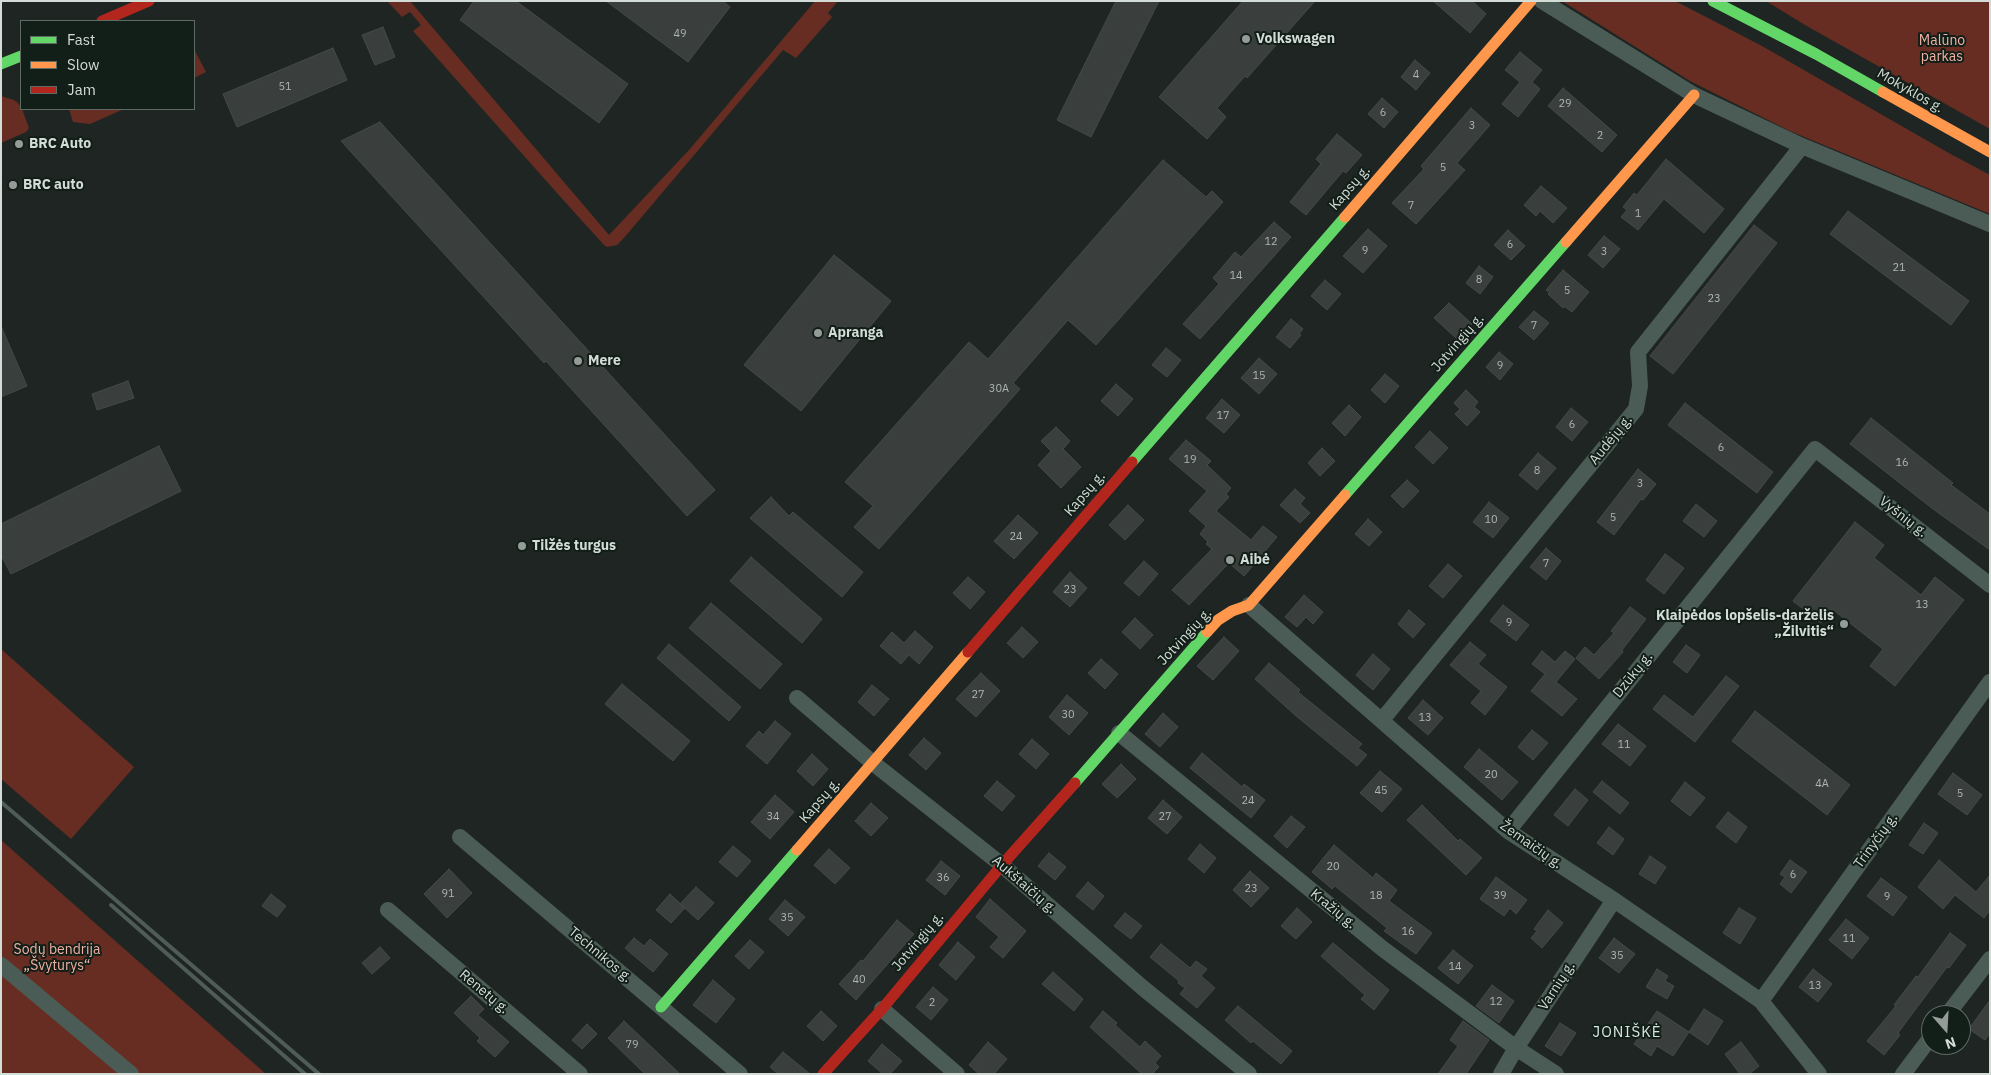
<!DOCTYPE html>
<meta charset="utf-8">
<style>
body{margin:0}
#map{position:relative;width:1991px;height:1075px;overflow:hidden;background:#1e2522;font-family:"IBM Plex Sans",sans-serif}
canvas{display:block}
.frame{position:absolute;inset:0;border:2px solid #d4dcd8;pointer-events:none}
.legend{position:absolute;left:20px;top:20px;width:175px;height:90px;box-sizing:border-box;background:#121e18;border:1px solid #606a65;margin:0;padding:6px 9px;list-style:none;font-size:15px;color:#d4dcd8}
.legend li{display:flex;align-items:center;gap:10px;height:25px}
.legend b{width:25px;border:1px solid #606a65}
.north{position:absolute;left:1921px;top:1005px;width:50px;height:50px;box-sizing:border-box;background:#121e18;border:1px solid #606a65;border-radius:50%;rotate:161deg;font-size:14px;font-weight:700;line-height:20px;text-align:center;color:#d4dcd8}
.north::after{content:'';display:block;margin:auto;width:18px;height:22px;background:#949c98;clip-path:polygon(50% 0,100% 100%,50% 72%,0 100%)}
</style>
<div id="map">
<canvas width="1991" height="1075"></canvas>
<div class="frame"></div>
<ul class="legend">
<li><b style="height:6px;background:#63d668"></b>Fast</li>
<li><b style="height:6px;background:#ff974d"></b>Slow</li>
<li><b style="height:6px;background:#b3261e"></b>Jam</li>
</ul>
<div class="north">N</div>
</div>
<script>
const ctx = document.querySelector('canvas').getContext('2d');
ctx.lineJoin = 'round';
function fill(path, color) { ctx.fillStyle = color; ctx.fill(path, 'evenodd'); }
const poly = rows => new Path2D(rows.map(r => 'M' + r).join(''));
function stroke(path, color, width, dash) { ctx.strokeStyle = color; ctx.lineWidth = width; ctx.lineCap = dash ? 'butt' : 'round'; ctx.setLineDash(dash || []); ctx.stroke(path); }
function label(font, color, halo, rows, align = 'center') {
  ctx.font = font + ' "IBM Plex Sans",sans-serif'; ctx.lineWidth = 4; ctx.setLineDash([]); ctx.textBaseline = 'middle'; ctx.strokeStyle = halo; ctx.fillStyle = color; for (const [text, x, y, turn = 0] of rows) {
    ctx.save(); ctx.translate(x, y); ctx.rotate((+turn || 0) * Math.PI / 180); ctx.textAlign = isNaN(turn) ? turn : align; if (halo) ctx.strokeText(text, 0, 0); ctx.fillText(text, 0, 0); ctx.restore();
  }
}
const green = poly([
 [387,1,410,1,609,235,689,150,815,1,838,1,828,13,832,17,796,58,783,50,623,239,617,245,607,247,604,245,565,202,413,31,421,25,410,12,402,17],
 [1562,1,1673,1,1681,4,1762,46,1947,152,1990,175,1990,214,1790,131,1690,81],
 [1766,1,1990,1,1990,129,1805,25],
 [194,49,206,72,194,78],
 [1,96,14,100,18,103,22,109,29,128,26,132,1,143],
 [69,109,124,109,90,124,73,122],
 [1,649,134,767,71,839,1,779],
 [1,840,266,1074,1,1074]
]);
const building = poly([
 [474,1,516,1,628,84,599,123,460,20,474,1],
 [606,1,723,1,730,7,688,62,606,1],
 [1116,1,1159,1,1091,137,1057,120,1116,1],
 [1243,1,1315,1,1247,78,1245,76,1217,108,1226,117,1207,139,1159,97,1243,1],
 [1433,1,1472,1,1486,14,1470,33,1433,1],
 [383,27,395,57,375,65,362,35,383,27],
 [333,48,347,80,237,127,223,94,333,48],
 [1520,52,1542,70,1532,82,1540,89,1518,117,1502,104,1520,82,1505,70,1520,52],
 [1415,60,1430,73,1416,90,1401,77,1415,60],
 [1563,88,1617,135,1602,152,1548,106,1563,88],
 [1382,98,1398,112,1384,128,1368,114,1382,98],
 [1471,108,1490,125,1457,163,1465,170,1416,224,1392,203,1424,169,1421,166,1471,108],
 [380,122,715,490,687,516,546,361,544,363,341,141,380,122],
 [1337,134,1362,155,1346,173,1343,171,1306,215,1290,202,1321,164,1316,159,1337,134],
 [1666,159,1724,209,1704,233,1664,199,1638,230,1621,217,1627,210,1623,207,1634,193,1637,195,1666,159],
 [1163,160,1206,197,1212,191,1223,202,1096,345,1068,320,1013,383,1020,389,879,549,854,527,873,506,845,482,969,342,988,359,1163,160],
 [1541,186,1567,208,1553,223,1540,211,1536,216,1524,205,1541,186],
 [1848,211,1969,301,1951,325,1830,234,1848,211],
 [1274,222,1291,237,1200,339,1183,324,1219,284,1213,278,1235,252,1241,257,1274,222],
 [1754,225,1777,243,1673,374,1650,356,1754,225],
 [1368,229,1387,246,1363,273,1343,256,1368,229],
 [1508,230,1525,246,1511,260,1494,245,1508,230],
 [1604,236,1620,249,1603,268,1588,255,1604,236],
 [834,255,891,301,801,411,744,365,834,255],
 [1479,266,1493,277,1480,294,1466,283,1479,266],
 [1563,270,1589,292,1572,312,1564,306,1563,308,1548,294,1550,293,1546,290,1563,270],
 [1325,280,1341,294,1327,310,1311,296,1325,280],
 [1449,303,1472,324,1457,339,1434,318,1449,303],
 [1534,311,1549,323,1534,340,1519,327,1534,311],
 [1291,319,1303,329,1299,334,1301,335,1290,348,1276,337,1291,319],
 [1,326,27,386,1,397,1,326],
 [1166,348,1181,360,1167,377,1152,365,1166,348],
 [1499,352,1513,364,1500,380,1486,367,1499,352],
 [1259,358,1277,374,1259,394,1241,378,1259,358],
 [1385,374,1399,386,1385,403,1371,390,1385,374],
 [128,381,134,398,97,410,92,394,128,381],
 [1116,384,1133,399,1118,416,1101,401,1116,384],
 [1466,390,1478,402,1474,407,1480,412,1467,426,1455,414,1460,409,1454,403,1466,390],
 [1222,399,1240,415,1224,433,1206,418,1222,399],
 [1685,403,1773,472,1757,493,1668,425,1685,403],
 [1349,405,1361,417,1345,436,1332,423,1349,405],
 [1571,408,1588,422,1572,441,1556,427,1571,408],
 [1871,418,1953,483,1951,485,1990,514,1990,550,1933,509,1850,444,1871,418],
 [1056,427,1070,441,1063,449,1081,467,1061,488,1038,465,1051,451,1041,441,1056,427],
 [1430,431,1448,448,1433,464,1415,447,1430,431],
 [1186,440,1211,461,1207,465,1231,488,1226,494,1229,497,1216,511,1251,540,1263,526,1277,537,1244,576,1229,563,1189,605,1172,590,1212,549,1206,544,1208,542,1200,534,1206,526,1189,511,1207,491,1169,459,1186,440],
 [159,446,181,491,11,574,1,555,1,524,159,446],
 [1322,448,1335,461,1320,476,1308,463,1322,448],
 [1538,453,1556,468,1537,490,1519,475,1538,453],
 [1638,469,1656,484,1643,500,1641,499,1614,535,1597,522,1638,469],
 [1407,480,1419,491,1403,508,1391,496,1407,480],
 [1295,489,1305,498,1300,504,1310,513,1300,523,1280,505,1295,489],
 [771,497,789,516,793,512,863,572,842,597,750,518,771,497],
 [1489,502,1509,518,1493,538,1473,522,1489,502],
 [1696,504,1717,521,1704,537,1683,521,1696,504],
 [1128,505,1144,520,1125,540,1109,525,1128,505],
 [1018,515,1038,533,1014,559,994,541,1018,515],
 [1368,519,1382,532,1369,546,1355,534,1368,519],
 [1855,522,1884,545,1874,558,1921,595,1935,577,1964,600,1895,686,1870,666,1883,649,1832,609,1821,623,1793,601,1855,522],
 [1546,548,1561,561,1546,580,1530,567,1546,548],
 [1665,554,1684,568,1664,594,1646,580,1665,554],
 [751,557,822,619,802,643,730,581,751,557],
 [1144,561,1158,574,1139,596,1124,583,1144,561],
 [1448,564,1462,576,1443,598,1429,586,1448,564],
 [1070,572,1087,588,1070,607,1053,592,1070,572],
 [968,577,985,592,970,609,953,593,968,577],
 [1304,595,1323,612,1313,624,1306,617,1297,627,1285,617,1304,595],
 [711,603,782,664,760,689,689,628,711,603],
 [1503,605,1529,625,1516,641,1490,621,1503,605],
 [1630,607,1646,619,1622,650,1623,652,1599,679,1576,658,1585,647,1594,655,1614,633,1611,631,1630,607],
 [1409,610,1425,624,1413,638,1398,624,1409,610],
 [1135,618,1153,635,1140,649,1122,632,1135,618],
 [1022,627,1038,642,1023,658,1007,643,1022,627],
 [915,631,933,647,919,664,909,655,901,664,880,646,892,632,904,643,915,631],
 [1224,637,1239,651,1213,680,1197,666,1224,637],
 [1470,642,1486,655,1478,664,1507,687,1485,715,1471,703,1481,691,1450,665,1470,642],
 [669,644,741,707,729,721,657,658,669,644],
 [1686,645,1700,655,1687,673,1673,662,1686,645],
 [1542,651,1555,662,1565,651,1575,659,1556,682,1577,699,1562,716,1531,691,1545,674,1532,664,1542,651],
 [1373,654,1390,669,1373,690,1356,675,1373,654],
 [1101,659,1118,674,1105,689,1088,673,1101,659],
 [1269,663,1300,690,1298,692,1362,744,1358,748,1367,755,1357,766,1295,715,1255,679,1269,663],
 [981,673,1000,691,976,717,956,699,981,673],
 [1726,676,1739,686,1695,742,1653,709,1664,695,1693,717,1726,676],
 [622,684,690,741,673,761,605,704,622,684],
 [872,685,889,699,874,716,858,702,872,685],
 [1067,695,1088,713,1069,735,1049,717,1067,695],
 [1423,700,1443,718,1428,735,1408,718,1423,700],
 [1755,711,1850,785,1827,815,1732,741,1755,711],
 [1163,713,1178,727,1160,747,1145,734,1163,713],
 [775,721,791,734,767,764,746,746,759,731,763,735,775,721],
 [1618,724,1646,746,1630,766,1602,744,1618,724],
 [1532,730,1548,743,1533,760,1518,747,1532,730],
 [924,738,941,753,926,770,909,755,924,738],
 [1032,739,1049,754,1036,769,1019,754,1032,739],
 [1479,749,1518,782,1502,800,1464,767,1479,749],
 [1202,753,1242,787,1244,784,1265,800,1251,818,1190,768,1202,753],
 [812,754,828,769,813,786,797,771,812,754],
 [1121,764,1136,779,1117,798,1102,784,1121,764],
 [1380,771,1402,789,1382,812,1360,793,1380,771],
 [1953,773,1982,795,1967,815,1938,794,1953,773],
 [997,781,1015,796,1002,811,984,796,997,781],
 [1602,781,1629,803,1620,814,1593,792,1602,781],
 [1685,782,1705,798,1690,816,1671,801,1685,782],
 [1575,789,1588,800,1568,826,1554,815,1575,789],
 [775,795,794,812,770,839,751,822,775,795],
 [1163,800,1182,817,1167,834,1148,818,1163,800],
 [871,803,888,818,871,836,855,821,871,803],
 [1422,805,1458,841,1460,839,1482,858,1466,875,1407,820,1422,805],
 [1728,812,1747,827,1736,843,1716,827,1728,812],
 [1291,816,1305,827,1287,848,1274,836,1291,816],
 [1924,823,1938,833,1923,854,1909,845,1924,823],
 [1609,827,1624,839,1613,855,1597,843,1609,827],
 [1200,844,1216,858,1204,873,1188,859,1200,844],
 [1334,845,1373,878,1376,873,1397,890,1389,901,1432,933,1416,954,1384,931,1387,928,1335,886,1332,889,1312,872,1334,845],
 [733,846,751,861,737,877,719,862,733,846],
 [829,849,850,868,835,884,814,865,829,849],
 [1049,853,1066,867,1055,880,1038,866,1049,853],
 [1650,856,1666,867,1655,884,1639,874,1650,856],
 [1790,860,1807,872,1791,893,1780,884,1785,877,1780,874,1790,860],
 [1939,860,1976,892,1990,875,1990,910,1984,918,1955,895,1943,909,1918,887,1939,860],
 [941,861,960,876,945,895,926,880,941,861],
 [449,869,472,893,447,918,424,894,449,869],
 [1250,871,1269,888,1251,907,1233,890,1250,871],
 [1496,877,1527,900,1516,914,1510,908,1504,916,1480,899,1496,877],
 [1881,878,1907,897,1893,916,1867,896,1881,878],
 [1088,882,1104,896,1093,910,1076,896,1088,882],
 [696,887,714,903,698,920,680,904,696,887],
 [271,894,286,906,277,917,262,906,271,894],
 [670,894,685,908,671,923,656,910,670,894],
 [990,899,1026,931,1003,958,990,947,999,937,976,917,990,899],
 [785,900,805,917,788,936,769,919,785,900],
 [1297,908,1312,922,1296,939,1281,926,1297,908],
 [1739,908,1756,918,1740,944,1723,933,1739,908],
 [1548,910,1563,923,1542,948,1531,938,1537,931,1534,929,1548,910],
 [1125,913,1142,926,1131,939,1114,926,1125,913],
 [1846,919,1869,938,1852,959,1829,940,1846,919],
 [897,920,914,934,856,1000,839,984,861,960,863,961,897,920],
 [1950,933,1966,945,1949,968,1947,967,1898,1033,1900,1035,1884,1055,1867,1041,1896,1006,1894,1005,1916,976,1918,977,1950,933],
 [634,938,644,946,650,939,668,954,653,972,625,948,634,938],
 [1614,938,1635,954,1619,973,1599,958,1614,938],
 [750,940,764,952,749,969,735,956,750,940],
 [958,942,975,957,956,980,939,965,958,942],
 [1333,943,1389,990,1374,1010,1361,999,1365,995,1321,956,1333,943],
 [1161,944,1190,968,1196,961,1207,969,1201,976,1215,988,1197,1008,1180,994,1185,988,1178,983,1179,981,1150,957,1161,944],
 [380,947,390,958,372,974,362,963,380,947],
 [1453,950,1473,966,1458,984,1438,968,1453,950],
 [1657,969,1668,976,1665,981,1674,986,1667,999,1646,987,1657,969],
 [1813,969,1832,984,1818,1002,1799,987,1813,969],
 [1053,972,1083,999,1074,1011,1042,984,1053,972],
 [713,980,735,999,716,1023,693,1005,713,980],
 [1492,985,1514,1001,1499,1023,1476,1006,1492,985],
 [933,987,948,1000,931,1020,916,1007,933,987],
 [471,996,484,1009,478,1015,509,1042,495,1057,477,1041,480,1038,454,1013,471,996],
 [1990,1000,1990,1033,1985,1040,1969,1029,1990,1000],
 [1238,1006,1292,1051,1281,1064,1253,1041,1251,1043,1225,1020,1238,1006],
 [1704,1009,1723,1021,1708,1045,1689,1032,1673,1056,1657,1046,1651,1056,1634,1044,1657,1011,1689,1032,1704,1009],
 [821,1011,837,1026,823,1041,807,1026,821,1011],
 [1103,1011,1117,1023,1115,1025,1140,1047,1145,1041,1161,1056,1155,1063,1159,1067,1152,1074,1142,1074,1090,1027,1103,1011],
 [624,1021,680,1074,645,1074,608,1038,624,1021],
 [1463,1021,1489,1040,1466,1074,1438,1074,1458,1046,1450,1040,1463,1021],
 [1560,1023,1576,1033,1561,1056,1545,1046,1560,1023],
 [587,1024,597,1034,582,1049,572,1040,587,1024],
 [988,1042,1007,1059,994,1074,979,1074,969,1065,988,1042],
 [1741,1042,1759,1066,1749,1074,1740,1074,1725,1054,1741,1042],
 [882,1044,902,1061,890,1074,883,1074,868,1061,882,1044],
 [783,1052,810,1074,778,1074,770,1067,783,1052]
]);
const street = poly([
 [1542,1,1694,95,1802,146,1990,224],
 [1249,605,1508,831,1614,900,1761,1001,1819,1074],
 [797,698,873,763,1002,865,1143,988,1249,1074],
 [1382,720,1636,409,1640,386,1638,352,1802,146],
 [1119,733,1383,949,1516,1048,1556,1074],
 [1508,831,1815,449,1990,585],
 [460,837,740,1074],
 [388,910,580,1074],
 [1,965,131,1074],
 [1761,1001,1990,682],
 [882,1009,957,1074],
 [1947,1015,1990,959],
 [1501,1074,1516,1048,1614,900],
 [1903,1074,1931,1037]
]);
const fast = poly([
 [1713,1,1816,54,1883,92],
 [1,64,21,56],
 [1132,462,1345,217],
 [1345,495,1566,242],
 [1075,783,1207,632],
 [661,1007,797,850]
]);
const slow = poly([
 [1883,92,1990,152],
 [1345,217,1531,1],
 [1566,242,1694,95],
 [1207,632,1218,620,1232,611,1249,605,1345,495],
 [797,850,968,652]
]);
const jam = poly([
 [102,21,149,1],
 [968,652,1132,462],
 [823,1074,882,1009,1002,865,1075,783]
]);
const rail = poly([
 [1,802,319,1074],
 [111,905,305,1074]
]);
const markers = [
 [1246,39,5,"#949c98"],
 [19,144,5,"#949c98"],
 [13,185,5,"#949c98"],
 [818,333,5,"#949c98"],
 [578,361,5,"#949c98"],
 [522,546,5,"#949c98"],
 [1230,560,5,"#949c98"],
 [1844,624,5,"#949c98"]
];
const numberNames = [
 ["49",680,34],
 ["4",1416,75],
 ["51",285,87],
 ["29",1565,104],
 ["6",1383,113],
 ["3",1472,126],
 ["2",1600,136],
 ["5",1443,168],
 ["7",1411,206],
 ["1",1638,214],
 ["12",1271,242],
 ["6",1510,245],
 ["9",1365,251],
 ["3",1604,252],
 ["21",1899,268],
 ["14",1236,276],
 ["8",1479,280],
 ["5",1567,291],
 ["23",1714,299],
 ["7",1534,326],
 ["9",1500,366],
 ["15",1259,376],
 ["30A",999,389],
 ["17",1223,416],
 ["6",1572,425],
 ["6",1721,448],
 ["19",1190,460],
 ["16",1902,463],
 ["8",1537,471],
 ["3",1640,484],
 ["5",1613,518],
 ["10",1491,520],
 ["24",1016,537],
 ["7",1546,564],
 ["23",1070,590],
 ["13",1922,605],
 ["9",1509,623],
 ["27",978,695],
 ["30",1068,715],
 ["13",1425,718],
 ["11",1624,745],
 ["20",1491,775],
 ["4A",1822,784],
 ["45",1381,791],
 ["5",1960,794],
 ["24",1248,801],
 ["34",773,817],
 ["27",1165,817],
 ["20",1333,867],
 ["6",1793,875],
 ["36",943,878],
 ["23",1251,889],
 ["91",448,894],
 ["18",1376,896],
 ["39",1500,896],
 ["9",1887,897],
 ["35",787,918],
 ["16",1408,932],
 ["11",1849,939],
 ["35",1617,956],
 ["14",1455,967],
 ["40",859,980],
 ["13",1815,986],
 ["12",1496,1002],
 ["2",932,1003],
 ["79",632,1045]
];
const poiNames = [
 ["Volkswagen",1256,39],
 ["BRC Auto",29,144],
 ["BRC auto",23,185],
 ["Apranga",828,333],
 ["Mere",588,361],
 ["Tilžės turgus",532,546],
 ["Aibė",1240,560],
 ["Klaipėdos lopšelis-darželis",1834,616,"right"],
 ["„Žilvitis“",1834,632,"right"]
];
const parkNames = [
 ["Malūno",1942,41],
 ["parkas",1942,57],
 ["Sodų bendrija",57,950],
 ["„Švyturys“",57,966]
];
const streetNames = [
 ["Mokyklos g.",1910,91,30],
 ["Kapsų g.",1350,188,-49],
 ["Jotvingių g.",1458,343,-49],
 ["Audėjų g.",1611,440,-51],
 ["Kapsų g.",1085,494,-49],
 ["Vyšnių g.",1903,517,38],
 ["Jotvingių g.",1185,637,-47],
 ["Dzūkų g.",1633,675,-51],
 ["Kapsų g.",820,801,-49],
 ["Trinyčių g.",1876,841,-54],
 ["Žemaičių g.",1531,845,35],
 ["Aukštaičių g.",1024,885,41],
 ["Kražių g.",1333,909,39],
 ["Jotvingių g.",918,942,-50],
 ["Technikos g.",600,955,40],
 ["Varnių g.",1557,986,-57],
 ["Renetų g.",484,992,40]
];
const neighbourhoodNames = [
 ["JONIŠKĖ",1627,1033]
];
fill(green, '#682d22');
fill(building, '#3a3f3d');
stroke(building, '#454a48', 1);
stroke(street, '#4b5c56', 16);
stroke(fast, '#63d668', 11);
stroke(slow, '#ff974d', 11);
stroke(jam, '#b3261e', 11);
stroke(rail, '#4e5b57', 4);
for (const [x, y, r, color] of markers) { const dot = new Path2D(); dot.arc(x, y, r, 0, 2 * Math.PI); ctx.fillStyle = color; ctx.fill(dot); stroke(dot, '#121e18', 2); }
label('11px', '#aeb5b1', null, numberNames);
label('bold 14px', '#d4dcd8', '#121e18', poiNames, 'left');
label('14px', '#f3b1a4', '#121e18', parkNames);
label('14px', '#d4dcd8', '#121e18', streetNames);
ctx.letterSpacing = '1px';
label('15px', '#d7e8e0', '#121e18', neighbourhoodNames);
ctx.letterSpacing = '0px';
</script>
